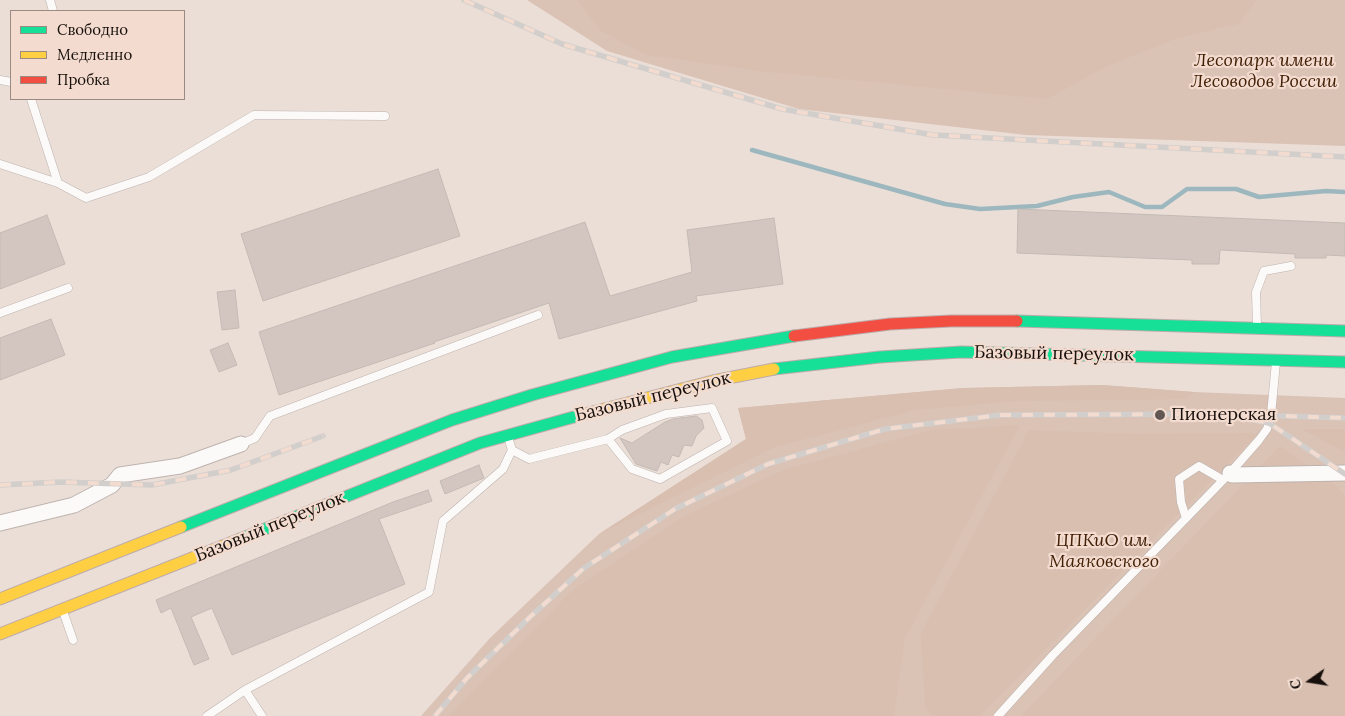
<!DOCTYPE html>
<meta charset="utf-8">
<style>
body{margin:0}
#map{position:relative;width:1345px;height:716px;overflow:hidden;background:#ebded7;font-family:Lora,serif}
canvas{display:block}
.legend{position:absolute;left:10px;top:10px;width:175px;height:90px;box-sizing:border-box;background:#f3dccf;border:1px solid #9b8a81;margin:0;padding:6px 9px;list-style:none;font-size:15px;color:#18100c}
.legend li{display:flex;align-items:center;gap:10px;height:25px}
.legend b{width:25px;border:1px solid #9b8a81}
.north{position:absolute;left:1285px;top:656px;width:50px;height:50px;-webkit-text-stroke:4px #f3dccf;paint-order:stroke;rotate:257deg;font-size:14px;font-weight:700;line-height:20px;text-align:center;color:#18100c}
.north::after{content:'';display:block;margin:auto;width:18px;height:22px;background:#18100c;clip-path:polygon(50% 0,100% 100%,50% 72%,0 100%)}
</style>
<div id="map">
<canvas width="1345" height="716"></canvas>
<ul class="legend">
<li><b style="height:6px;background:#16e098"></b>Свободно</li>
<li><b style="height:6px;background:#ffcf43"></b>Медленно</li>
<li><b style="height:6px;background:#f24e42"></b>Пробка</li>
</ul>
<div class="north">С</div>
</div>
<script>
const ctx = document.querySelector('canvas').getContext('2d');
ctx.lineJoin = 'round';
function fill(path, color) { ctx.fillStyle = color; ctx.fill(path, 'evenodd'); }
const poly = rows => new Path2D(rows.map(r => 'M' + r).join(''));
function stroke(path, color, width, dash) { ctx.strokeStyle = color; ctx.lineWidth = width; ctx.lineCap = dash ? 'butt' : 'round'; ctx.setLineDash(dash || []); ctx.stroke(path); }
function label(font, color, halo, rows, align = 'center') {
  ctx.font = font + ' Lora,serif'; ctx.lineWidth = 4.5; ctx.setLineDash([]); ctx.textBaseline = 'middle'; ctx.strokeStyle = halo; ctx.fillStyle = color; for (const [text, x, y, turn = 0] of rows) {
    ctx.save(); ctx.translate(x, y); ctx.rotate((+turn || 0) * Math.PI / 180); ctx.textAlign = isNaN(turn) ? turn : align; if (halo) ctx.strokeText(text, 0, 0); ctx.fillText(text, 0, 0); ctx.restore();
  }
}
const green = poly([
 [527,0,1345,0,1345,146,1026,135,799,109,607,51],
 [1102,385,1194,392,1345,398,1345,716,421,716,490,638,599,534,746,439,738,408,963,388]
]);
const forest = poly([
 [577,0,1256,0,1239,24,1178,38,1109,65,1047,99,758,71,647,55,601,31],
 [1102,385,1194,392,1186,399,1019,401,916,410,775,447,599,534,746,439,738,408,963,388],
 [1020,425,905,638,894,716,448,716,574,589,684,516,783,470,931,430],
 [1301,429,1345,429,1345,452],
 [1029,430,1134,434,1258,433,980,716,933,716,925,709,921,633],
 [1280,446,1334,484,1345,496,1345,716,1021,716]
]);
const stream = poly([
 [752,150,945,204,980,209,1037,206,1073,197,1109,192,1145,207,1162,207,1187,189,1236,189,1259,197,1326,191,1345,192]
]);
const building = poly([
 [438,169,460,236,263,301,241,234,438,169],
 [1018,209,1345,223,1345,256,1326,255,1326,258,1295,258,1295,254,1220,250,1219,264,1192,264,1192,260,1017,253,1018,209],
 [47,215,65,264,0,289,0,233,47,215],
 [774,218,783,284,696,296,697,301,559,339,549,303,434,342,435,343,279,395,259,332,585,222,610,296,692,272,687,230,774,218],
 [235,290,239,328,222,330,217,292,235,290],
 [51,319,65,355,0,380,0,338,51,319],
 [228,343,237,365,219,372,210,350,228,343],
 [696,416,702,420,704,428,696,436,692,446,684,445,679,457,672,455,668,465,661,462,657,471,636,464,620,438,632,443,665,422,673,419,696,416],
 [479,465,484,478,445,494,440,481,479,465],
 [428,490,432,501,379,519,405,584,232,655,212,608,191,617,209,659,194,665,171,608,161,613,156,600,393,502,428,490]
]);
const lane = poly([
 [50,0,53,11],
 [0,80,11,82],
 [31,99,58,183,86,198,149,177,254,115,385,116],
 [0,164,58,183],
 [0,313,68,288],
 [1257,327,1256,292,1264,271,1291,266],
 [241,444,255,438,270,416,538,315],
 [512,450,529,459,608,439,622,430,666,414,712,408,727,441,660,479,632,469,608,439],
 [1186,518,1181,502,1179,479,1199,466,1223,480],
 [63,611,73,640],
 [245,690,262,716],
 [207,716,245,690,429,592,443,521,503,469,512,450,508,437],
 [998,716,1053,655,1230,473,1259,440,1267,429,1271,415,1276,362]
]);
const street = poly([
 [1230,473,1232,475,1345,473],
 [0,523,74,505,112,485,120,475,180,466,241,444]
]);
const fast = poly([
 [1017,321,1345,331],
 [774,369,880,357,961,352,1345,362],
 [181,527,452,420,532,395,672,357,794,336],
 [240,539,480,443,581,415]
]);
const slow = poly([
 [581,415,713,381,774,369],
 [0,599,181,527],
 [0,634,240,539]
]);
const jam = poly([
 [794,336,890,324,951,321,1017,321]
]);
const rail = poly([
 [464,0,562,44,782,109,933,135,1345,157],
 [1253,420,1269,423,1345,474],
 [0,485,61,482,152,485,231,470,323,436],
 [435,716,467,678,530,617,584,568,675,509,768,464,885,429,1000,415,1221,414,1345,418]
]);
const markers = [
 [1160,415,6,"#625853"]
];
const parkNames = [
 ["Лесопарк имени",1264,61],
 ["Лесоводов России",1264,82],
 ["ЦПКиО им.",1104,541],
 ["Маяковского",1104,562]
];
const streetNames = [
 ["Базовый переулок",1054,354,1],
 ["Базовый переулок",653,397,-14],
 ["Базовый переулок",270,527,-22]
];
const poiNames = [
 ["Пионерская",1171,415]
];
fill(green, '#dac2b5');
fill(forest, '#d8bfb0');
stroke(stream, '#9db7bf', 4.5);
fill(building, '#d3c6c0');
stroke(building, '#c3bab4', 1);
stroke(lane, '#bdb3ae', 9);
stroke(street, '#bdb3ae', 17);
stroke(fast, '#bdabaa', 13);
stroke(slow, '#bdabaa', 13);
stroke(jam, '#bdabaa', 13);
stroke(lane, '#fcfaf9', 8);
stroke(street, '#fcfaf9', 15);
stroke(fast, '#16e098', 11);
stroke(slow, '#ffcf43', 11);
stroke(jam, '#f24e42', 11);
stroke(rail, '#d2cecc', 5.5);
stroke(rail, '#f3dccf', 4, [11]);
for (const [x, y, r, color] of markers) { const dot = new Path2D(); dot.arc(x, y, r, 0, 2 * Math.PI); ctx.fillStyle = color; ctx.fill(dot); stroke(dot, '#f3dccf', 2); }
label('italic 18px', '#422006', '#f3dccf', parkNames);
label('18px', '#18100c', '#f3dccf', streetNames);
label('18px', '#18100c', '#f3dccf', poiNames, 'left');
</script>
